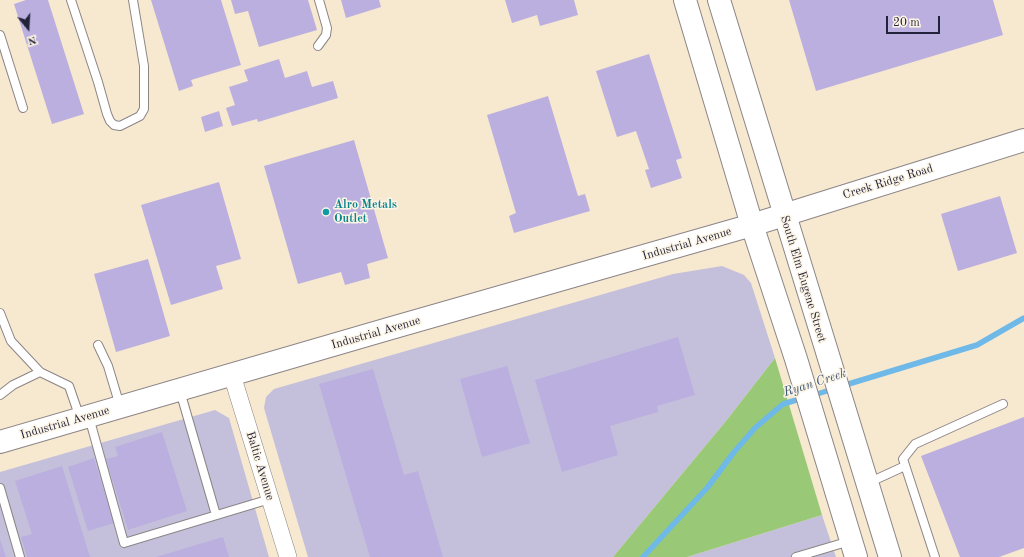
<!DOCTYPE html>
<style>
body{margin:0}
#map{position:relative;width:1024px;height:557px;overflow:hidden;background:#f7e8d0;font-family:"Old Standard TT",serif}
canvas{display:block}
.north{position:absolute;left:8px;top:8px;width:40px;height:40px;-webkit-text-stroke:3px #fcf5e5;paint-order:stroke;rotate:162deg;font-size:11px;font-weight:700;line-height:16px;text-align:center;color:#22223b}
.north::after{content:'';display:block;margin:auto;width:14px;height:18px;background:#22223b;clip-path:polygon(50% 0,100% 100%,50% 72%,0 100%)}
.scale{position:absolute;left:886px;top:16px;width:54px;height:18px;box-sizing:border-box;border:2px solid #22223b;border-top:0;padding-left:5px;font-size:12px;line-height:14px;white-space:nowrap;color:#22223b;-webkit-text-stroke:3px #fcf5e5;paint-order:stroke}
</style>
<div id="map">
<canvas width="1024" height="557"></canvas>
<div class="north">N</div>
<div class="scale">20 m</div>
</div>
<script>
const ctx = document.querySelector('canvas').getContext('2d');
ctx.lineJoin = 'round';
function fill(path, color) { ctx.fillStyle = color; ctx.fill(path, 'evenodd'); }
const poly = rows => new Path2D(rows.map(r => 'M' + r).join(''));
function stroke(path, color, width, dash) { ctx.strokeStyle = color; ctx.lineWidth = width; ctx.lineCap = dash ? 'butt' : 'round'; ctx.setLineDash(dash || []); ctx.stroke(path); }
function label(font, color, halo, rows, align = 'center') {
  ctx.font = font + ' "Old Standard TT",serif'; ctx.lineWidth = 3; ctx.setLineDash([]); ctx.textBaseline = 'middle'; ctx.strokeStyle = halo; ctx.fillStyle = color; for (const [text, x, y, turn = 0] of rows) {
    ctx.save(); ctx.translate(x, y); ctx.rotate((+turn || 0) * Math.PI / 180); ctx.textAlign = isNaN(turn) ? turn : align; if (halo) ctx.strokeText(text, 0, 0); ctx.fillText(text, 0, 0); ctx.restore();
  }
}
const industrial = poly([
 [722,266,744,275,751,283,775,358,726,421,613,557,308,557,264,408,266,397,274,389,673,274],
 [215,410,229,418,269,557,0,557,0,472],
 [822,515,836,557,687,557]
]);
const green = poly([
 [775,358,822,515,687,557,613,557,726,421]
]);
const stream = poly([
 [842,386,977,345,1024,318],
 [811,396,833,389],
 [643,557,707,488,734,452,755,428,783,404,803,398]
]);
const building = poly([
 [26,0,48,0,84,114,52,124,14,4],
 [151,0,221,0,241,65,191,80,193,86,179,91],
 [231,0,308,0,317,30,259,47,248,11,235,14],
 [341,0,379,0,381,7,346,18],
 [505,0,574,0,578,15,540,26,537,15,512,23],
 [789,0,993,0,1003,35,816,91],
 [649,54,682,158,676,160,682,178,651,188,645,170,649,169,636,131,617,137,596,71],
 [279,59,285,78,307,71,312,87,333,81,338,98,258,122,257,119,232,126,226,108,235,105,229,87,248,81,244,70],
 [548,96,578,196,585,194,590,211,514,233,509,216,516,213,487,115],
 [219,111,223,126,205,132,201,117],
 [354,140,388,258,367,264,370,278,345,285,341,272,298,284,264,166],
 [219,182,241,259,216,266,223,289,171,305,141,205],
 [1000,196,1017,253,958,271,941,214],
 [148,259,170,336,116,352,94,274],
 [678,337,695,395,657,406,658,412,610,426,618,455,562,472,535,380],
 [507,366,530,443,482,457,460,379],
 [373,369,404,475,418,471,443,557,370,557,319,384],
 [1024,417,1024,548,999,557,960,557,921,456],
 [162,432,187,511,128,530,106,459,118,456,115,447],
 [94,458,114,523,88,531,68,467],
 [62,466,90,557,27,557,21,537,32,534,15,481],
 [223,537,229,557,156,557],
 [0,539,6,557,0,557]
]);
const service = poly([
 [71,0,98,82,107,114,110,121,114,125,120,126,140,116,144,109,144,66,133,0],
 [0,35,23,108],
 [318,46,326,35,327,28,319,0],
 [0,313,11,341,40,372,69,386,80,418],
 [98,345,108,366,120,406],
 [180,391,216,515],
 [0,395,13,385,40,372],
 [89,417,124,543,270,499],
 [868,483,905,466],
 [0,488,20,557],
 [796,557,850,541],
 [935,557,903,459,915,444,1003,404]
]);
const minor = poly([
 [232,375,288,557]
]);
const secondary = poly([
 [0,442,388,329,752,225,1024,140]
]);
const primary = poly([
 [685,0,752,225,796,359,856,557],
 [719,0,890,557]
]);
const markers = [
 [326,212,4,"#0f9aa8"]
];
const streetNames = [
 ["Creek Ridge Road",888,182,-17],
 ["Industrial Avenue",687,244,-16],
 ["South Elm Eugene Street",803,279,73],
 ["Industrial Avenue",376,333,-16],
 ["Industrial Avenue",65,423,-16],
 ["Baltic Avenue",260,466,73]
];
const cultureNames = [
 ["Alro Metals",334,205],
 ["Outlet",334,219]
];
const waterNames = [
 ["Ryan Creek",815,383,-18]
];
fill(industrial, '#c4c0db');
fill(green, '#99c877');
stroke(stream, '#6eb9e7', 5.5);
fill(building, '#bbafdf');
stroke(service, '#8c8586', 10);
stroke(minor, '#8c8586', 18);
stroke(secondary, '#8c8586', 24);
stroke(primary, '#8c8586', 24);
stroke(service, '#fff', 8);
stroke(minor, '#fff', 17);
stroke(secondary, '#fff', 22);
stroke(primary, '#fff', 22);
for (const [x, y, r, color] of markers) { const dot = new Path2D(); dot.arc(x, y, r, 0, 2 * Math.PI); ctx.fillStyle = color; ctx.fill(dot); stroke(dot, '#fcf5e5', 1.5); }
label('12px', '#22223b', '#fcf5e5', streetNames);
label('bold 12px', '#0d838f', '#fcf5e5', cultureNames, 'left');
label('italic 13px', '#3d5777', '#fcf5e5', waterNames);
</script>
